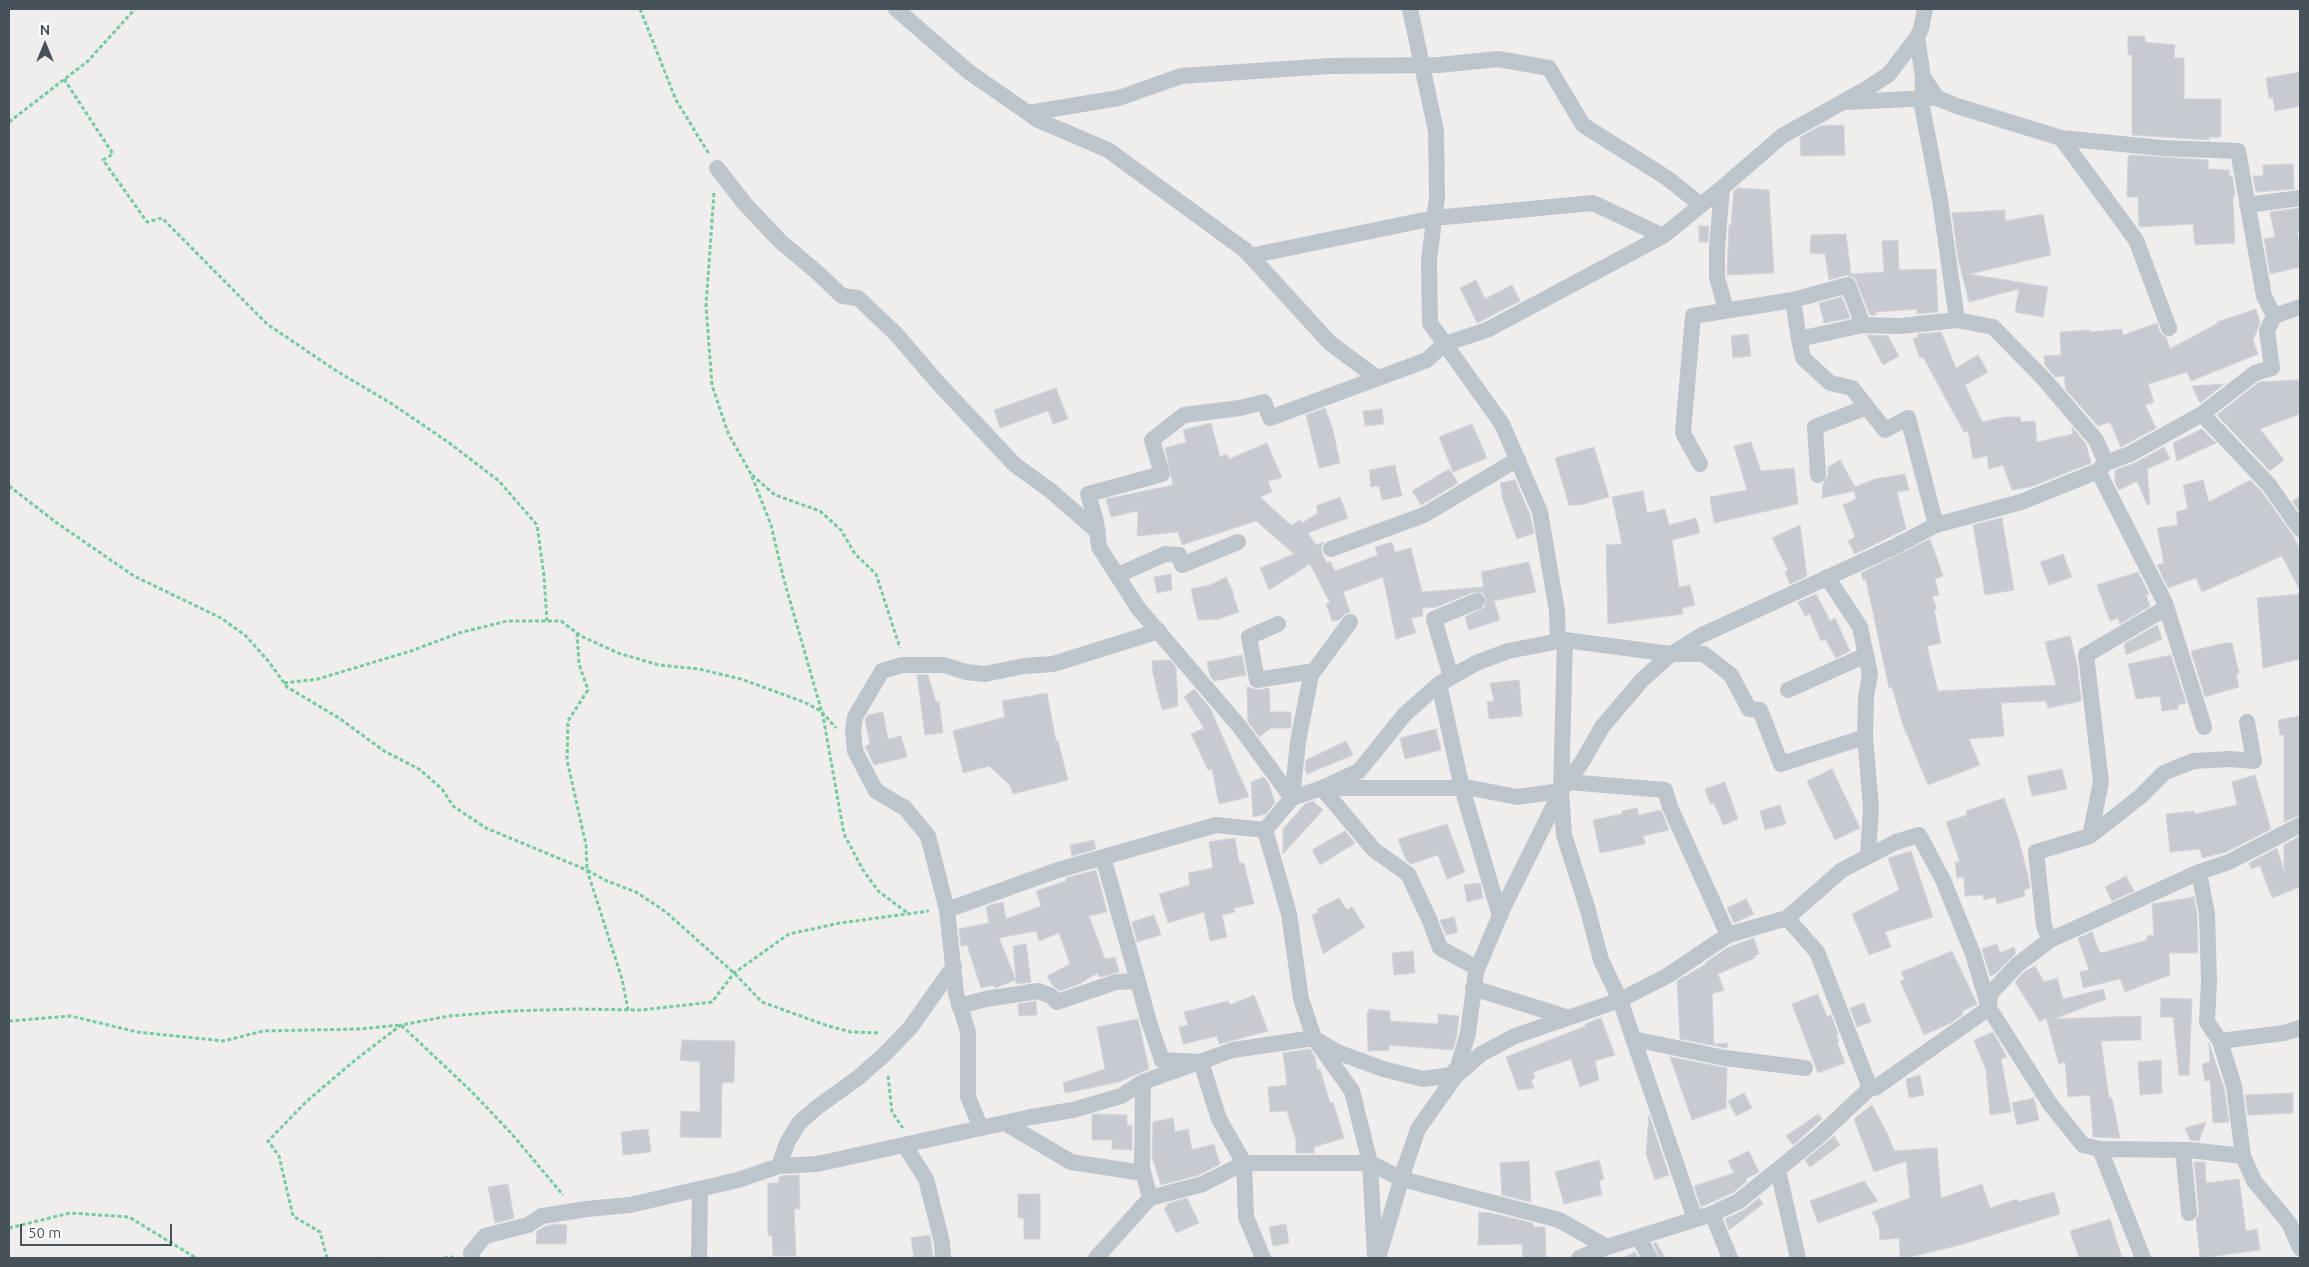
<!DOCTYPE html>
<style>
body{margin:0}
#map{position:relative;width:2309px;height:1267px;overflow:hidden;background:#f0eded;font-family:Ubuntu,sans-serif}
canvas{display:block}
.frame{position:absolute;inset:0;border:10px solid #46515a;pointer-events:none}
.north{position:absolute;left:20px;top:20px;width:50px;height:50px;-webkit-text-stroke:4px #fff;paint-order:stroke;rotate:0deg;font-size:14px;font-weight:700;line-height:20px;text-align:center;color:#46515a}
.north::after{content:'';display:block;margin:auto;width:18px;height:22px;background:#46515a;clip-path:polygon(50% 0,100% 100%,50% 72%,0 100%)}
.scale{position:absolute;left:20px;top:1224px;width:152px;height:22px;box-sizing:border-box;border:2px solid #46515a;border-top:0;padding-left:6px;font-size:15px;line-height:18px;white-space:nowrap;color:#46515a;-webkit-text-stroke:4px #fff;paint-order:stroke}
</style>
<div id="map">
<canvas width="2309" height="1267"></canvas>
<div class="frame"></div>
<div class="north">N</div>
<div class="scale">50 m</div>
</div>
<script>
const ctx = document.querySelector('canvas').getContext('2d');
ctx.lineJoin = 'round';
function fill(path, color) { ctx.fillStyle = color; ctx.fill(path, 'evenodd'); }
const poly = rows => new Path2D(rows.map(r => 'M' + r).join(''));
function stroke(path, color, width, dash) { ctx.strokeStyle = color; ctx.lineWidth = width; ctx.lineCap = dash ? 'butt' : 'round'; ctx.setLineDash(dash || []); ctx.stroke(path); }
const building = poly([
 [2128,36,2145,36,2145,42,2175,45,2174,58,2184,58,2184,99,2221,99,2221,137,2209,137,2209,140,2132,135,2132,55,2128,55,2128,36],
 [2300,72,2300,106,2275,111,2273,98,2269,98,2266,78,2300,72],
 [1844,125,1845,155,1801,156,1800,137,1820,126,1844,125],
 [2131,155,2208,160,2208,169,2229,170,2229,176,2232,176,2235,193,2233,200,2235,243,2195,245,2193,224,2139,227,2138,197,2127,197,2128,156,2131,155],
 [2293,164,2294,189,2256,192,2253,176,2263,176,2263,165,2293,164],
 [1738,188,1769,190,1774,273,1727,275,1729,225,1731,225,1734,191,1738,188],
 [2300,208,2300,232,2297,232,2300,248,2300,267,2270,274,2264,239,2275,237,2270,212,2300,208],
 [2005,210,2005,221,2043,214,2051,255,1969,274,2048,287,2043,317,2015,312,2019,289,1969,302,1958,258,1952,213,2005,210],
 [1699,226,1709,226,1708,242,1699,242,1699,226],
 [1846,234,1851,274,1884,272,1882,241,1898,240,1899,270,1936,269,1938,312,1917,314,1917,309,1875,312,1877,315,1870,315,1855,278,1846,275,1829,280,1825,254,1810,253,1811,235,1846,234],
 [1476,280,1485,299,1512,285,1520,301,1477,323,1460,288,1476,280],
 [1842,297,1850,318,1824,323,1819,303,1842,297],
 [2256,309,2260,323,2253,340,2258,354,2191,381,2187,372,2148,384,2154,402,2145,405,2156,428,2121,447,2110,422,2098,426,2066,390,2064,376,2055,377,2045,365,2044,356,2061,355,2060,332,2090,330,2090,332,2122,329,2123,335,2157,323,2160,332,2166,337,2170,349,2218,323,2217,322,2256,309],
 [1941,332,1956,368,1978,355,1988,372,1965,385,1982,422,2005,417,2020,417,2021,422,2035,421,2037,442,2073,434,2072,427,2086,444,2091,463,2030,487,2012,490,2003,465,1989,469,1987,456,1973,459,1968,431,1964,432,1923,357,1920,358,1913,339,1918,337,1918,334,1941,332],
 [1748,334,1751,356,1733,358,1731,336,1748,334],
 [1867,335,1888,336,1899,356,1883,365,1867,335],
 [2300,380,2300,414,2260,429,2284,460,2270,471,2217,415,2259,382,2300,380],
 [2224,384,2200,403,2192,386,2224,384],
 [1056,388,1068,419,1053,424,1048,411,1000,428,994,410,1056,388],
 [1325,408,1333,430,1340,463,1319,468,1306,415,1325,408],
 [1382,409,1384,424,1365,426,1363,411,1382,409],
 [1211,423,1220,457,1227,454,1229,459,1267,443,1282,478,1268,481,1272,492,1260,497,1291,525,1300,520,1302,523,1318,513,1316,506,1340,497,1348,518,1308,533,1316,545,1324,542,1321,548,1323,556,1327,563,1330,561,1335,571,1378,555,1375,547,1392,542,1395,552,1411,548,1422,592,1484,587,1481,572,1529,562,1536,592,1494,601,1500,620,1469,630,1465,617,1485,607,1486,598,1483,593,1474,592,1436,607,1422,608,1423,616,1411,618,1416,633,1396,639,1383,577,1343,592,1350,612,1346,613,1339,620,1332,621,1326,604,1330,603,1310,564,1269,590,1260,568,1294,554,1256,521,1182,545,1178,532,1137,536,1138,511,1111,517,1106,499,1173,485,1165,448,1186,442,1183,430,1211,423],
 [1472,424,1487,458,1453,472,1439,437,1472,424],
 [2202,429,2216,443,2177,461,2173,443,2202,429],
 [1751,442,1761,471,1794,468,1798,504,1714,523,1710,497,1747,490,1734,446,1751,442],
 [1594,447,1609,497,1580,505,1569,505,1555,458,1594,447],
 [2164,447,2170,459,2147,469,2150,504,2147,505,2137,481,2119,490,2115,482,2115,470,2135,463,2164,447],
 [1840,460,1855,487,1875,479,1905,474,1909,490,1897,492,1906,529,1855,554,1848,541,1855,537,1843,505,1856,499,1854,491,1822,498,1823,484,1828,475,1828,467,1840,460],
 [1395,465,1402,496,1382,500,1379,486,1371,487,1369,470,1395,465],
 [1449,469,1458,483,1421,505,1412,491,1449,469],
 [1515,480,1530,515,1534,533,1517,539,1503,500,1500,483,1515,480],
 [2203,480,2209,502,2250,480,2261,491,2294,537,2300,550,2300,590,2282,556,2202,592,2196,578,2168,588,2157,565,2164,563,2157,528,2178,525,2176,512,2188,509,2183,485,2203,480],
 [1643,491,1647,513,1665,509,1669,525,1696,518,1700,533,1672,540,1679,587,1690,585,1695,605,1682,608,1683,614,1608,624,1606,545,1622,544,1612,497,1643,491],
 [2300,497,2300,512,2292,501,2300,497],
 [2002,518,2014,590,1985,595,1973,525,2002,518],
 [1800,525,1807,576,1790,584,1785,572,1788,570,1772,538,1800,525],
 [1930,539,1943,576,1935,579,1939,595,1932,596,1937,609,1934,610,1941,643,1927,646,1938,691,2056,685,2045,642,2070,636,2077,664,2081,701,2048,708,2046,701,2001,703,2004,736,1969,739,1980,765,1928,785,1903,725,1892,687,1889,688,1866,580,1863,580,1861,573,1930,539],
 [2063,554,2072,577,2049,585,2040,562,2063,554],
 [2138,572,2149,594,2146,595,2150,606,2120,624,2118,618,2110,621,2097,585,2138,572],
 [1171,574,1172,590,1157,593,1154,577,1171,574],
 [1226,577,1234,594,1233,595,1239,612,1219,619,1198,620,1191,589,1210,585,1226,577],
 [1816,594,1830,621,1835,618,1850,651,1836,658,1825,639,1821,641,1810,614,1805,616,1798,602,1816,594],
 [2300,594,2300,659,2263,668,2257,598,2300,594],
 [2157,625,2162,639,2126,655,2124,644,2157,625],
 [2225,643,2232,643,2239,673,2236,674,2239,687,2205,697,2191,651,2225,643],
 [1242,655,1246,675,1214,681,1210,676,1207,662,1242,655],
 [2171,655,2186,703,2178,705,2178,709,2162,711,2160,696,2136,699,2128,664,2171,655],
 [1170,660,1176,667,1178,706,1162,710,1153,674,1152,661,1170,660],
 [917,675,928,675,936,702,939,701,943,733,925,735,917,675],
 [1519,680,1522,716,1489,719,1487,702,1494,701,1490,683,1519,680],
 [1247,687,1258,690,1269,688,1270,712,1291,712,1291,728,1271,728,1259,737,1248,722,1247,687],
 [1194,689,1210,708,1249,797,1219,804,1212,769,1208,770,1191,734,1204,728,1184,697,1194,689],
 [1047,693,1056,741,1058,741,1068,780,1013,794,1010,785,989,766,963,773,953,731,1005,717,1002,701,1047,693],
 [883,712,888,739,901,736,907,757,874,765,865,746,870,744,865,720,868,715,883,712],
 [2300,716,2300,815,2284,822,2284,735,2280,735,2278,720,2300,716],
 [1436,729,1441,750,1405,759,1400,738,1436,729],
 [1346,741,1353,755,1307,774,1305,769,1306,760,1346,741],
 [1832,769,1860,828,1835,840,1807,781,1832,769],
 [2062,769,2067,789,2032,796,2027,776,2062,769],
 [2255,775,2271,829,2226,852,2202,858,2200,849,2170,852,2166,814,2194,811,2195,814,2237,805,2232,782,2255,775],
 [1264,777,1269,784,1275,803,1266,814,1253,817,1251,782,1264,777],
 [1725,782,1738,819,1723,825,1714,803,1710,804,1705,789,1725,782],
 [2004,798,2017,834,2028,875,2030,888,2024,890,2025,896,1997,904,1995,897,1984,900,1983,895,1965,896,1964,877,1957,878,1955,862,1960,862,1946,822,1967,815,1966,811,2004,798],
 [1313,801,1323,810,1283,854,1283,829,1305,804,1313,801],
 [1780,805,1786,824,1765,830,1760,811,1780,805],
 [1637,808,1639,815,1661,810,1669,830,1643,836,1645,844,1600,853,1593,820,1622,814,1622,811,1637,808],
 [1447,824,1465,872,1447,879,1438,855,1411,864,1406,860,1398,839,1447,824],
 [1345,831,1355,843,1320,865,1312,850,1345,831],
 [2300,836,2300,887,2272,898,2260,866,2251,869,2249,863,2277,848,2284,872,2284,845,2300,836],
 [1235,838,1239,863,1244,863,1254,904,1234,908,1235,912,1222,915,1227,937,1210,941,1204,912,1168,923,1159,894,1190,885,1188,873,1213,868,1209,842,1235,838],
 [1094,840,1096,849,1072,856,1070,845,1094,840],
 [1911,851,1933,917,1885,932,1891,947,1869,955,1852,914,1899,890,1888,858,1911,851],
 [1096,870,1107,912,1089,916,1105,959,1115,957,1119,972,1099,977,1098,973,1079,984,1060,991,1053,986,1047,976,1070,964,1059,933,1039,941,1036,931,999,938,1016,980,1013,946,1026,944,1031,982,1016,984,1016,980,995,988,992,985,981,988,967,945,961,946,959,929,989,923,986,907,991,905,1003,902,1006,919,1041,906,1036,891,1066,881,1066,878,1096,870],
 [2126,876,2134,891,2112,901,2105,887,2126,876],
 [1480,883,1483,898,1467,902,1464,885,1480,883],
 [2194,897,2197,915,2198,953,2169,953,2170,975,2125,992,2120,979,2083,988,2080,972,2089,970,2078,938,2092,932,2099,951,2102,953,2147,940,2147,936,2154,935,2152,904,2194,897],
 [1339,898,1347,910,1352,907,1365,927,1323,954,1312,915,1319,912,1317,909,1339,898],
 [1746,899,1754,914,1734,923,1727,908,1746,899],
 [1154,915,1161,935,1137,942,1132,922,1154,915],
 [1454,917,1458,932,1446,935,1440,920,1454,917],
 [1754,938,1759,954,1755,955,1755,958,1718,974,1724,990,1712,994,1714,1044,1728,1043,1727,1048,1680,1039,1677,981,1706,964,1705,963,1727,948,1754,938],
 [1997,944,2000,953,2014,947,2016,953,1995,974,1990,976,1982,949,1997,944],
 [1413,951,1415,973,1394,975,1392,953,1413,951],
 [1952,951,1977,1004,1962,1011,1963,1014,1951,1023,1924,1035,1900,981,1905,980,1901,972,1952,951],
 [2035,966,2044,982,2057,978,2063,999,2103,989,2106,999,2054,1019,2141,1016,2141,1040,2101,1041,2109,1098,2112,1098,2120,1138,2093,1137,2090,1095,2068,1097,2065,1062,2059,1064,2046,1018,2040,1022,2015,982,2024,972,2035,966],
 [1818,994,1827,1017,1831,1015,1838,1034,1836,1034,1839,1041,1837,1042,1845,1063,1818,1073,1792,1004,1818,994],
 [1254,995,1268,1031,1219,1044,1217,1036,1183,1044,1179,1027,1188,1025,1184,1012,1228,1001,1230,1005,1254,995],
 [2161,998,2192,999,2189,1075,2179,1075,2173,1017,2160,1017,2161,998],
 [1036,1001,1037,1015,1019,1016,1018,1004,1036,1001],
 [1864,1003,1871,1022,1857,1027,1850,1008,1864,1003],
 [1369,1009,1390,1011,1390,1021,1438,1024,1438,1014,1459,1016,1457,1034,1453,1050,1389,1045,1389,1050,1368,1051,1367,1012,1369,1012,1369,1009],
 [1601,1018,1615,1055,1595,1061,1599,1080,1580,1087,1571,1059,1533,1072,1535,1078,1531,1080,1534,1088,1518,1090,1506,1057,1586,1026,1585,1024,1601,1018],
 [1138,1019,1149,1069,1119,1082,1065,1093,1063,1083,1105,1069,1097,1027,1138,1019],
 [1993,1032,2007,1057,2001,1059,2011,1112,1990,1115,1986,1070,1974,1040,1993,1032],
 [682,1040,735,1041,734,1082,722,1083,721,1138,680,1137,681,1111,700,1112,700,1062,680,1060,682,1040],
 [2209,1043,2224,1088,2229,1122,2213,1123,2210,1080,2205,1081,2202,1064,2210,1062,2209,1043],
 [1310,1049,1315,1057,1317,1070,1320,1069,1330,1103,1333,1102,1344,1138,1314,1147,1314,1153,1296,1153,1296,1140,1287,1111,1270,1112,1268,1087,1287,1085,1283,1053,1310,1049],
 [1670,1057,1727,1068,1726,1108,1692,1120,1670,1057],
 [2161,1060,2162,1093,2140,1095,2138,1062,2161,1060],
 [1920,1075,1924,1095,1909,1098,1906,1079,1920,1075],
 [1744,1093,1752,1108,1736,1116,1728,1101,1744,1093],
 [2293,1093,2293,1113,2248,1115,2245,1095,2293,1093],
 [2034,1098,2039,1120,2017,1125,2012,1103,2034,1098],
 [1872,1105,1888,1135,1894,1151,1937,1148,1941,1198,1982,1184,1990,1208,2017,1199,2018,1202,2054,1192,2060,1214,1960,1245,1914,1256,1900,1257,1899,1238,1880,1240,1879,1227,1872,1212,1910,1198,1906,1161,1874,1172,1854,1119,1872,1105],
 [1096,1114,1127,1115,1127,1126,1132,1125,1132,1150,1112,1149,1112,1140,1092,1140,1092,1115,1096,1114],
 [1818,1114,1822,1119,1793,1145,1786,1136,1818,1114],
 [1649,1115,1669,1175,1655,1180,1646,1154,1649,1115],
 [1173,1118,1175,1132,1188,1129,1192,1150,1214,1144,1220,1164,1199,1175,1161,1185,1152,1156,1153,1122,1173,1118],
 [2206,1122,2199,1141,2190,1140,2185,1128,2206,1122],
 [648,1129,651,1152,623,1155,621,1132,648,1129],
 [1834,1136,1840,1145,1810,1167,1805,1160,1834,1136],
 [1749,1151,1759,1172,1745,1179,1747,1181,1734,1192,1701,1207,1694,1186,1734,1173,1728,1161,1749,1151],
 [1599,1160,1604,1179,1599,1181,1602,1195,1564,1204,1555,1172,1599,1160],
 [1529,1161,1531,1202,1502,1195,1500,1163,1529,1161],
 [2194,1162,2205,1162,2206,1183,2239,1179,2246,1231,2257,1229,2260,1250,2200,1258,2196,1220,2199,1212,2194,1162],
 [799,1175,800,1209,794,1209,796,1256,773,1256,772,1235,768,1236,768,1183,779,1183,779,1177,781,1176,799,1175],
 [1864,1181,1878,1201,1818,1223,1810,1201,1864,1181],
 [508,1184,514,1218,495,1223,488,1187,508,1184],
 [1018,1194,1040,1194,1040,1239,1024,1239,1024,1218,1018,1218,1018,1194],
 [1187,1198,1199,1223,1176,1233,1164,1208,1167,1207,1167,1204,1187,1198],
 [1759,1198,1763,1204,1729,1230,1725,1219,1744,1210,1759,1198],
 [1479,1212,1491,1213,1532,1223,1534,1227,1545,1227,1546,1258,1523,1258,1522,1244,1478,1245,1479,1212],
 [2110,1219,2122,1258,2079,1258,2070,1231,2110,1219],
 [556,1224,567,1225,566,1244,536,1244,537,1231,546,1226,556,1224],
 [1286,1224,1289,1243,1273,1246,1269,1227,1286,1224],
 [930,1235,933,1258,914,1258,911,1238,930,1235],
 [1656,1242,1665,1258,1660,1258,1653,1243,1656,1242],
 [1635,1252,1639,1258,1623,1258,1635,1252]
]);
const path = poly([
 [640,9,676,100,709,154],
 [64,79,113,154,103,160,147,222,162,218,267,324,335,370,392,404,448,442,499,481,537,525,544,576,547,621],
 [9,122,88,61,135,9],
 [714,193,706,306,712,385,728,433,751,474,771,525,784,580,823,716,844,834,863,870,878,891,909,914],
 [752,475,775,495,820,511,841,530,855,554,876,574,900,648],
 [9,486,57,523,134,576,221,618,246,636,269,662,287,687,339,718,384,751,419,769,442,789,453,806,486,828,587,870,622,979,628,1010],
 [577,633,579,664,588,690,568,721,567,760,586,845,587,870,607,881,636,892,666,912,734,973,762,1002,828,1026,851,1032,879,1033],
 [284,683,318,679,411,651,459,633,507,621,561,621,581,636,618,653,659,665,699,669,741,679,804,702,821,711,836,728],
 [9,1021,71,1016,137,1032,224,1041,263,1031,359,1029,401,1025,470,1090,511,1133,563,1195],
 [888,1076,892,1112,903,1128],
 [9,1228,70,1213,129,1217,196,1258],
 [327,1258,320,1232,293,1216,279,1156,268,1141,307,1101,354,1061,401,1025,449,1016,511,1011,576,1009,642,1010,712,1002,734,973,789,934,840,923,929,911],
 [377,1258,378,1258],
 [444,1258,453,1257]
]);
const street = poly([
 [896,9,969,72,1028,113,1038,120,1108,150,1245,250,1330,343,1377,378],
 [1410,9,1436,131,1437,197,1429,260,1430,323,1502,424,1540,512,1557,611,1558,642],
 [1917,37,1921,29,1925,9],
 [1847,102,1932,98],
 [1028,113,1119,98,1181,76,1330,66,1439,65,1498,59,1549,68,1583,125,1667,178,1701,205],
 [2061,138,2136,240,2169,328],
 [717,168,745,204,780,241,819,274,842,296,858,298,896,334,938,383,1015,465,1051,491,1098,532],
 [2247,205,2300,198],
 [1250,256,1434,218,1593,203,1663,236],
 [1793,300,1799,339],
 [1726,310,1717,277,1717,248,1722,188,1782,136,1868,88,1889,74,1917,37,1923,77,1922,106,1940,200,1957,320],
 [2274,316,2300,307],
 [1863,325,1799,339,1803,358,1830,383,1852,388,1885,430,1908,418,1936,525],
 [2202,414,2269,485,2300,529],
 [1700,464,1683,433,1693,316,1793,300,1848,285,1863,325,1901,326,1957,320,1993,327,2043,378,2096,440,2106,463],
 [2098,471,2165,603,2204,727],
 [1818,475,1815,427,1867,407],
 [1331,549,1424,515,1518,459],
 [1118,575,1165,554,1179,555,1182,565,1238,542],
 [1827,577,1860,627,1870,674,1866,697,1865,737,1871,808,1868,855],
 [1278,624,1249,637,1257,680,1314,671],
 [1565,640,1561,791,1564,835,1587,907,1601,960,1620,1000,1695,1219],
 [1451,677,1434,619,1477,601],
 [1439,684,1462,788,1500,916],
 [1788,690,1866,655],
 [1568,782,1665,790,1670,807,1728,935],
 [1292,798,1239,726,1138,608,1099,547,1096,521,1088,494,1162,474,1152,440,1184,415,1240,408,1264,402,1270,418,1427,360,1444,344,1487,330,1663,236,1722,188],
 [1292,798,1298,742,1311,675,1350,622],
 [2090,836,2101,782,2086,655,2166,608],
 [1103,857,1138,981],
 [2199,872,2207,914,2209,980,2207,1022,2220,1041,2234,1086,2243,1156],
 [947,910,1058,870,1216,825,1265,830],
 [1787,918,1817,952,1870,1088],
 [2050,940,2044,926,2036,852,2090,836,2141,796,2164,773,2178,767,2194,761,2230,759,2254,761,2247,722],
 [1477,968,1440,948,1430,921,1408,874,1374,850,1322,788,1359,771,1405,714,1439,684,1476,663,1508,651,1565,640,1671,654,1704,654,1731,675,1749,709,1760,710,1781,764,1865,737],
 [1473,988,1566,1017],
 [959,1006,986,999,1038,991,1051,996,1057,1002,1116,982,1138,981,1149,1022,1162,1060,1201,1062,1219,1119,1244,1163,1246,1217,1263,1258],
 [1633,1039,1725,1058,1805,1068],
 [2220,1041,2284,1033,2300,1028],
 [1455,1077,1468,1033,1476,972,1504,906,1561,791,1582,762,1602,727,1642,680,1671,654,1702,635,1894,547,1936,525,2021,502,2098,471,2106,463,2130,454,2202,414,2255,373,2272,368,2267,331,2274,316,2264,296,2238,151,2162,148,2061,138,1957,106,1937,98,1923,77],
 [1143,1082,1142,1168,1150,1198],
 [1005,1123,1071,1162,1143,1173],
 [981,1128,968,1097,968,1032,956,993,947,910,928,836,905,808,876,791,855,751,853,730,855,717,882,671,902,665,944,665,966,672,985,674,1024,666,1053,664,1159,631],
 [905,1146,926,1179,942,1242,943,1258],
 [2100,1149,2189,1150,2243,1156,2254,1181,2289,1223,2300,1248],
 [2183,1150,2189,1213],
 [779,1166,787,1143,799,1123,816,1108,859,1077,885,1054,910,1028,954,966],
 [1778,1170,1798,1258],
 [1712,1214,1730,1258],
 [1639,1238,1650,1258],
 [1375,1255,1370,1163,1352,1091,1314,1038,1301,999,1289,914,1265,830,1292,798,1322,788,1471,788,1517,797,1561,791],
 [472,1258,471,1253,485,1236,528,1225,542,1216,587,1209,630,1205,738,1180,779,1166,817,1164,1031,1117,1073,1110,1121,1096,1143,1082,1233,1050,1314,1038,1337,1052,1383,1069,1423,1079,1451,1075,1455,1070],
 [699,1258,700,1190],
 [1096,1258,1150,1198,1203,1184,1244,1163,1370,1163,1402,1179,1559,1220,1607,1247],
 [1378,1258,1405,1167,1418,1129,1455,1077,1481,1054,1515,1036,1620,1000,1667,976,1728,935,1787,918,1842,870,1896,842,1919,835,1943,880,1973,954,1989,1008,2050,1104,2083,1145,2100,1149,2143,1258],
 [1579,1258,1607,1247,1712,1214,1739,1201,1818,1137,1870,1088,1875,1088,1989,1008,1990,994,2017,965,2050,940,2199,872,2229,862,2300,825]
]);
fill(building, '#c7cad0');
stroke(building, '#d2d4d9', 1);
stroke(path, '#76ca9f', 3, [4, 2.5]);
stroke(street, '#bcc5cc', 16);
</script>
